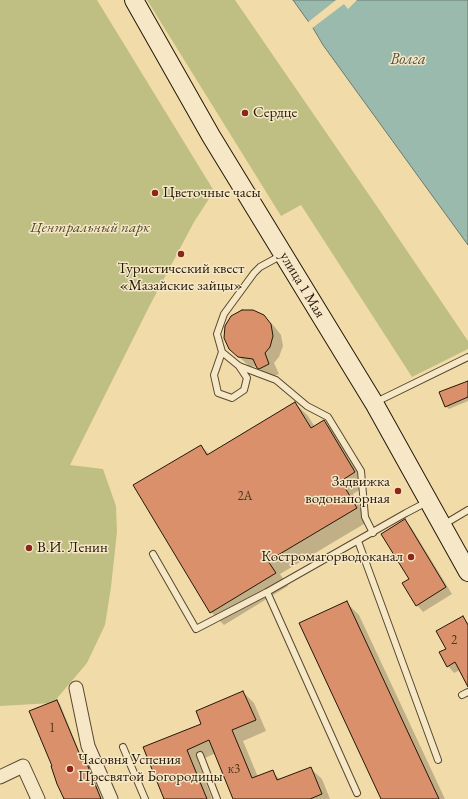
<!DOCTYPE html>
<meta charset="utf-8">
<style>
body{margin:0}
canvas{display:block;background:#f1dca9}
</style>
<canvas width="468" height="799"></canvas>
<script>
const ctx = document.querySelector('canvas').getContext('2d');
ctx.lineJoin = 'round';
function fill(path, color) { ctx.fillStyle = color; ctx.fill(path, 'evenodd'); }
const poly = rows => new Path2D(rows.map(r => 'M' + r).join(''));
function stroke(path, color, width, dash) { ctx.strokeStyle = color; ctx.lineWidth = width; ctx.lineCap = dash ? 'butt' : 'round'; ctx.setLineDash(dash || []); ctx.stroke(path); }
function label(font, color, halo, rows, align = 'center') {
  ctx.font = font + ' "EB Garamond",serif'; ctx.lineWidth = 3; ctx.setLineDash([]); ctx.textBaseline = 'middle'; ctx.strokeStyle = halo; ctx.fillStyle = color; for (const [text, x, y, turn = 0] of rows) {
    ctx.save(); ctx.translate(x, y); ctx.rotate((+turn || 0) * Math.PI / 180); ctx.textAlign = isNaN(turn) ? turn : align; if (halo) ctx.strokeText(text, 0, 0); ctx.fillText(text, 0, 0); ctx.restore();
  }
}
const green = poly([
 [0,0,97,0,214,191,194,222,150,305,70,465,103,469,116,506,117,532,111,587,105,625,87,663,53,703,0,706],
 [147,0,235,0,376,205,468,341,468,349,412,377,301,205,281,216]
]);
const water = poly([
 [293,0,468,0,468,245,323,45,313,28,293,0]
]);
const pier = poly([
 [336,0,357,0,348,9,344,4,311,29,307,23]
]);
const shadow = poly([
 [263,316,274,326,281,335,283,346,279,357,274,363,279,374,269,378,258,367,249,366,229,348],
 [468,382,468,401,449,409,446,406],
 [295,403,308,416,315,427,324,421,337,434,367,485,353,494,369,521,280,574,288,586,224,625,211,612,201,446,210,455],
 [405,521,411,527,452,594,423,612,417,605],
 [346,602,359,615,445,799,382,799],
 [463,618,468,623,468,682,460,670,454,673,448,666],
 [243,692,254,703,266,731,243,741,258,777,272,772,281,780,310,768,322,779,330,799,234,799,216,753,198,761,212,799,165,799,144,747,203,724],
 [57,701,60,704,81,756,82,755,86,759,102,799,65,799,53,766]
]);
const building = poly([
 [242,310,253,310,264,315,271,324,273,336,270,347,265,353,269,364,259,369,257,368,253,359,238,357,229,349,224,338,225,326,231,316,242,310],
 [468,381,468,397,445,407,439,392,468,381],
 [295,402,311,428,324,420,355,472,341,481,357,508,268,561,276,573,210,613,133,485,201,445,207,455,295,402],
 [405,519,446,587,416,606,402,583,409,579,381,534,405,519],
 [347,601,439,799,381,799,299,623,347,601],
 [463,616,468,625,468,687,455,662,447,667,439,652,446,649,436,631,463,616],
 [243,691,256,720,232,730,252,778,273,770,277,780,311,767,322,794,310,799,233,799,209,740,187,750,207,799,164,799,143,747,201,724,196,711,243,691],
 [57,700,80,755,83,754,101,799,64,799,57,784,51,766,52,766,29,711,57,700]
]);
const lane = poly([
 [282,255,260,267,254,273,224,314,217,334,222,352,239,366,276,380,307,406,328,417,361,471,365,517,373,533],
 [222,352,214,375,218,393,232,398,244,390,247,378,239,366],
 [376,402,468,357],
 [443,525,468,510],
 [358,541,438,760],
 [153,554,196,629,267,592,406,513,427,502],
 [267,592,357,793],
 [462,695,468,692],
 [123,747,145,799],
 [200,755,217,799]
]);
const street = poly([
 [76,688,88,746,111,799],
 [0,777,23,766,38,799]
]);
const secondary = poly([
 [134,0,211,136,374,403,468,572]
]);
const markers = [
 [245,113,4,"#8f2418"],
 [155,193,4,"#8f2418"],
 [181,254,4,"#8f2418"],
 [398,491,4,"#8f2418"],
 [29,548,4,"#8f2418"],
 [411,557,4,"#8f2418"],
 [70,769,4,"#8f2418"]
];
const numberNames = [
 ["2А",245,496],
 ["2",454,640],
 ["1",52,728],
 ["к3",234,769]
];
const poiNames = [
 ["Сердце",253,113],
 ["Цветочные часы",163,193],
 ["Туристический квест",181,269,"center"],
 ["«Мазайские зайцы»",181,286,"center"],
 ["Задвижка",390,482,"right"],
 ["водонапорная",390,499,"right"],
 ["В.И. Ленин",37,548],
 ["Костромагорводоканал",403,557,"right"],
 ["Часовня Успения",78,760],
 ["Пресвятой Богородицы",78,777]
];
const parkNames = [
 ["Центральный парк",90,228]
];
const streetNames = [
 ["улица 1 Мая",302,285,59]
];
const waterNames = [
 ["Волга",408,60]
];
fill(green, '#bfbf84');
fill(water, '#9bbaae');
stroke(water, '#6b796c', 1);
fill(pier, '#f1dca9');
fill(shadow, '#0003');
fill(building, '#da916b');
stroke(building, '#241808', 1);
stroke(lane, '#574930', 8);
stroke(street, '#574930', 15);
stroke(secondary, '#241808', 20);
stroke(lane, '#f6e8c7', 6);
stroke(street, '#f6e8c7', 13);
stroke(secondary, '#f6e8c7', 18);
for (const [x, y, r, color] of markers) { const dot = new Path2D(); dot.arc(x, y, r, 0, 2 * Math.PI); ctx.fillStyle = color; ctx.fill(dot); stroke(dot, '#f6e8c7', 1.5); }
label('13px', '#523621', null, numberNames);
label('15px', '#241808', '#f6e8c7', poiNames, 'left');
label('italic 15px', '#524a2d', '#f6e8c7', parkNames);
label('15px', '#241808', '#f6e8c7', streetNames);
label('italic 16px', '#4e5142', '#f6e8c7', waterNames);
</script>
